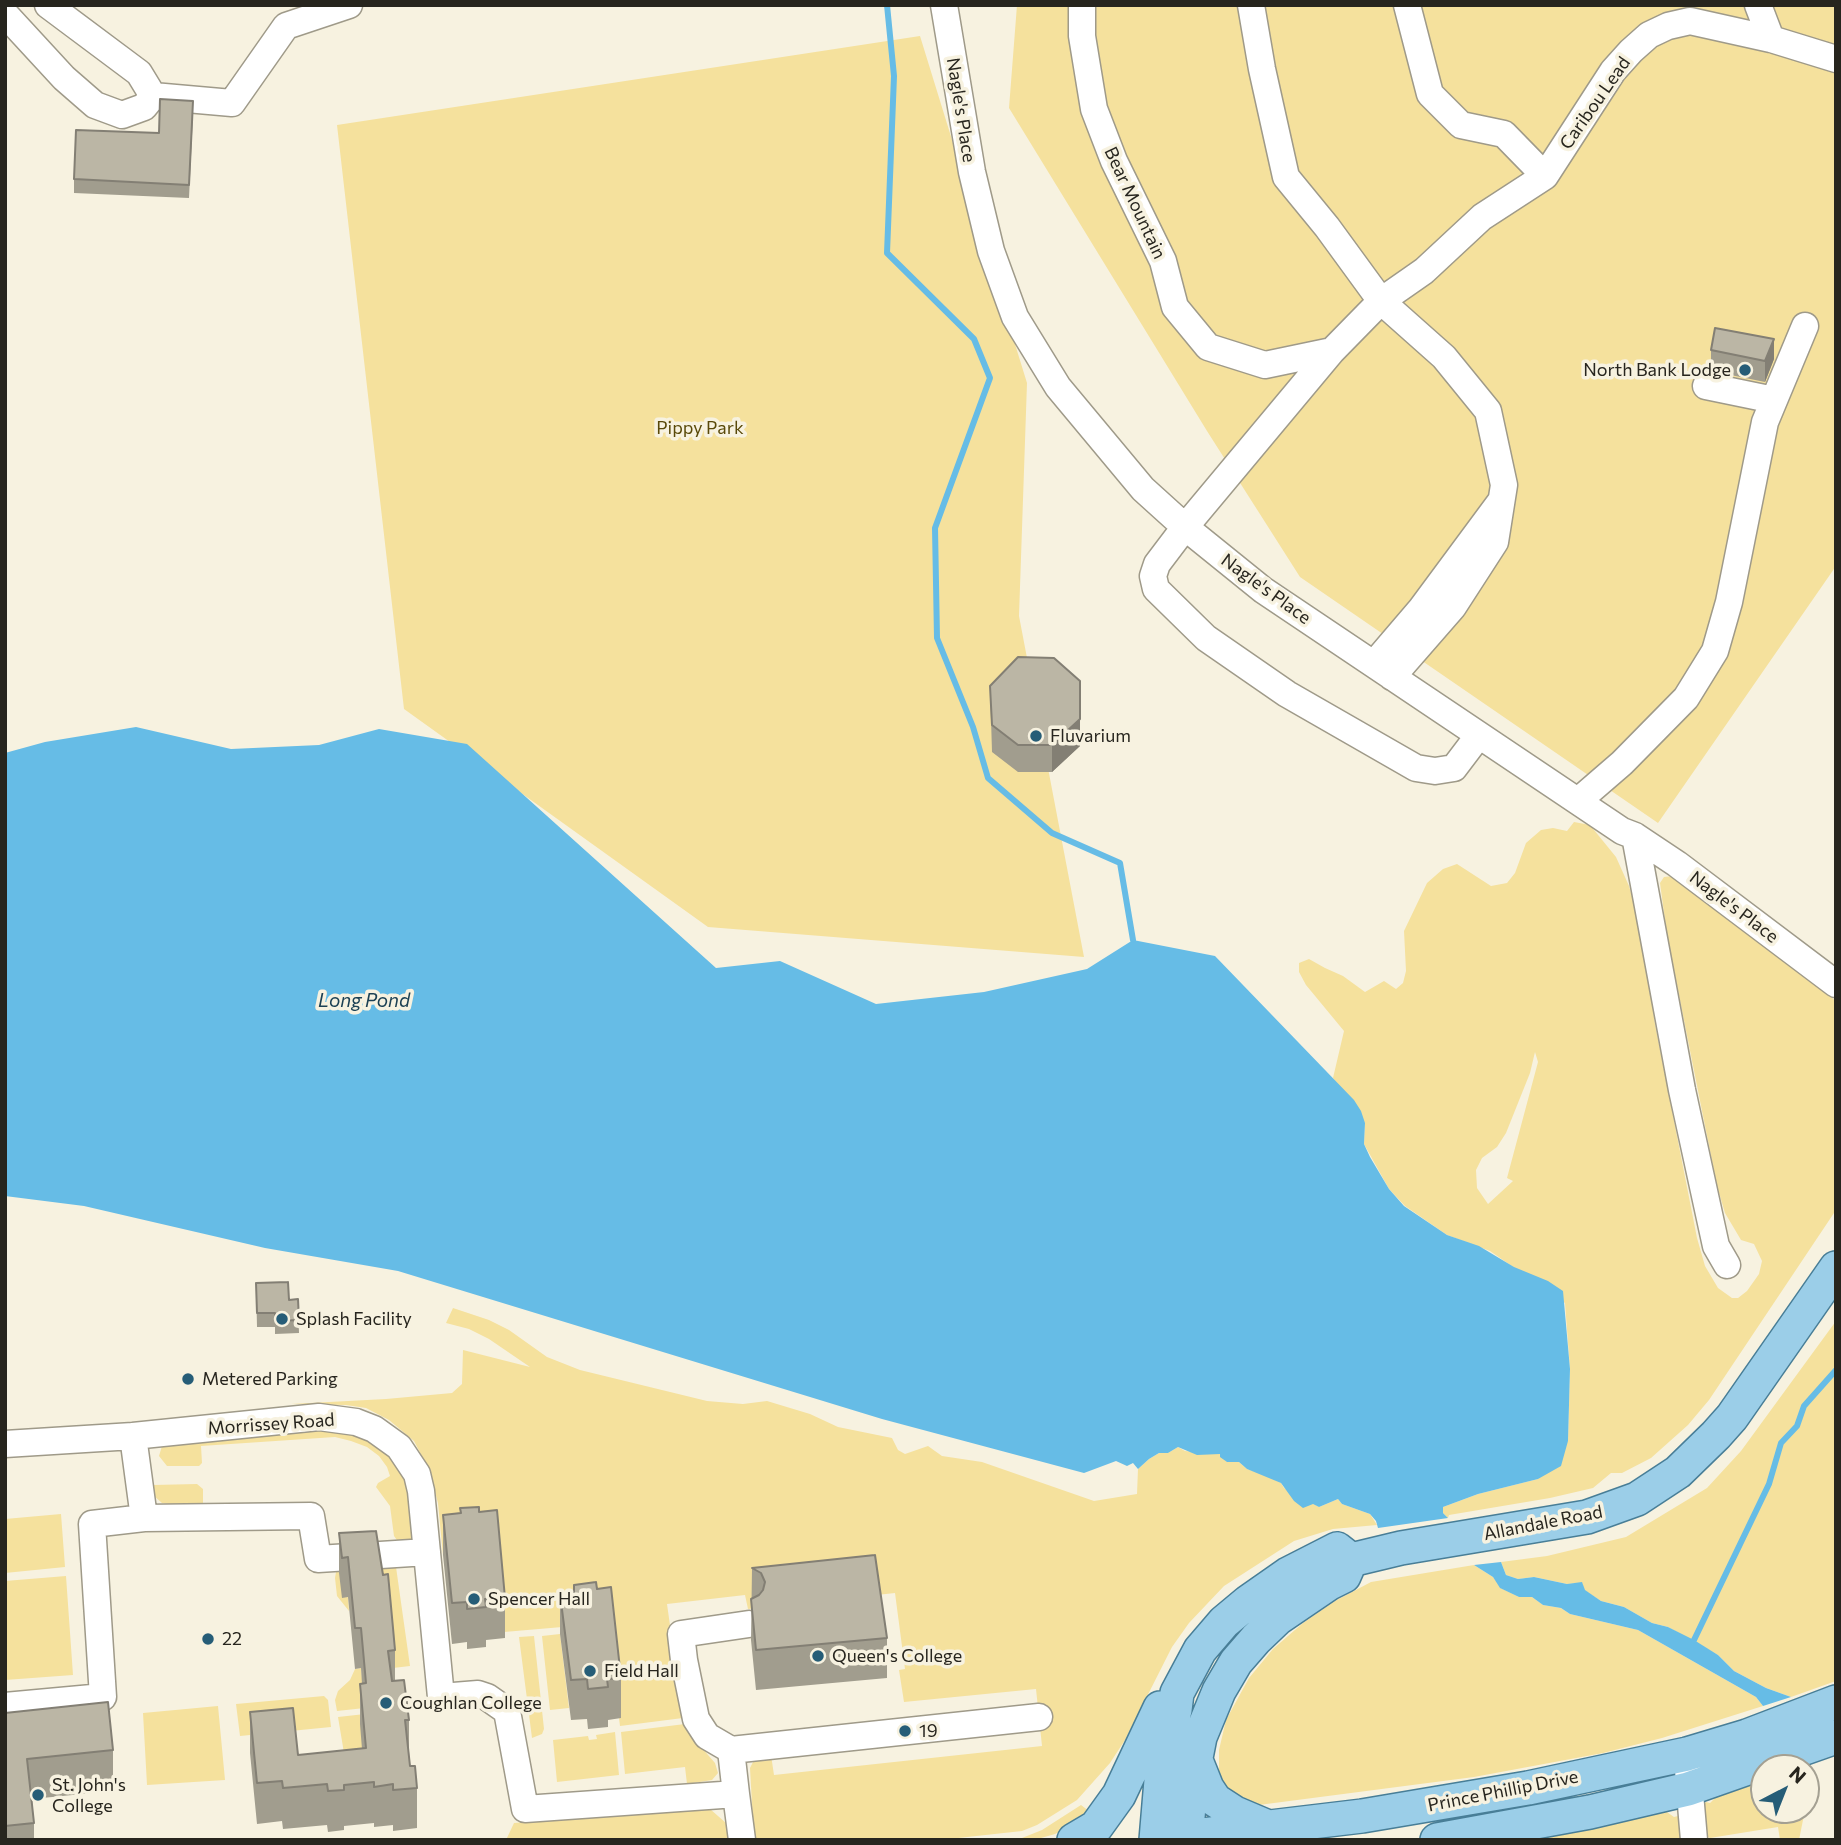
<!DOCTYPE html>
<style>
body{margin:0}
#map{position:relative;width:1841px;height:1845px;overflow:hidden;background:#f7f2e0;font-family:Commissioner,sans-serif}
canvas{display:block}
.frame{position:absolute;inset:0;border:7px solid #27251e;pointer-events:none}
.north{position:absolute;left:1750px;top:1754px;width:70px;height:70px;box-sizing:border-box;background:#f7f2e0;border:2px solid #a4a092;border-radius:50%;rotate:42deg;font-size:19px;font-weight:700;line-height:28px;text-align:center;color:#27251e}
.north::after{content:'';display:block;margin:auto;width:24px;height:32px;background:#265d77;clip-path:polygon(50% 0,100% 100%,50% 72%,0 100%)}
</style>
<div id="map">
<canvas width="1841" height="1845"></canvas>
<div class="frame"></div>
<div class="north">N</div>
</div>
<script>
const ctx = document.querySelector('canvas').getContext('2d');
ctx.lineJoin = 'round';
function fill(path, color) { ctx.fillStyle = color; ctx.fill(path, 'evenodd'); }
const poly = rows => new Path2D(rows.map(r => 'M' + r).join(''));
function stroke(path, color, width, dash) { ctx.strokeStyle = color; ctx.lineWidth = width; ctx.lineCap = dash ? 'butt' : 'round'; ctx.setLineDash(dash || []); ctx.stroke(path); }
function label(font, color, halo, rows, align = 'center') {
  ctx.font = font + ' Commissioner,sans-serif'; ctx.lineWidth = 7; ctx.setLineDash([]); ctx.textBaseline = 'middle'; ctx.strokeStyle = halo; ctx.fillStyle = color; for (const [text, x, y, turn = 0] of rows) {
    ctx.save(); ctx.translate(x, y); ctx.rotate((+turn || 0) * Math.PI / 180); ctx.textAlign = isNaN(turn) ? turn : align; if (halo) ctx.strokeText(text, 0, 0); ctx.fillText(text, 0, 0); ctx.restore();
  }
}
const green = poly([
 [1017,5,1836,5,1836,566,1658,823,1300,577,1207,431,1009,108],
 [920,36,1027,383,1019,616,1084,957,708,927,404,709,337,125],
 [1574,822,1590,825,1616,857,1629,886,1641,928,1655,1024,1697,1238,1705,1266,1718,1288,1732,1298,1738,1298,1747,1291,1759,1274,1762,1261,1754,1244,1741,1240,1725,1213,1717,1186,1667,935,1660,883,1664,877,1673,876,1836,1001,1836,1210,1709,1400,1688,1425,1651,1458,1622,1473,1611,1473,1593,1488,1550,1498,1449,1515,1448,1518,1443,1513,1443,1507,1478,1494,1538,1479,1568,1441,1570,1369,1565,1303,1490,1251,1447,1235,1405,1206,1389,1189,1364,1144,1365,1123,1333,1078,1344,1031,1306,985,1299,972,1299,963,1309,959,1325,968,1343,976,1365,992,1384,981,1396,989,1403,983,1406,971,1404,931,1427,883,1443,869,1457,864,1491,886,1507,883,1515,873,1526,843,1541,830,1553,828,1567,831],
 [1535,1052,1538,1062,1507,1178,1513,1181,1488,1204,1477,1188,1476,1170,1482,1158,1497,1147,1506,1133,1530,1073],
 [453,1308,489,1320,509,1330,547,1357,580,1370,707,1401,743,1404,767,1401,810,1414,838,1427,892,1438,898,1450,905,1454,928,1446,942,1456,982,1462,1094,1501,1137,1494,1138,1469,1149,1459,1159,1453,1168,1453,1178,1447,1185,1451,1221,1454,1227,1462,1239,1462,1247,1469,1268,1476,1281,1483,1284,1488,1319,1507,1338,1499,1342,1504,1370,1514,1377,1525,1333,1529,1294,1541,1224,1586,1189,1623,1172,1647,1125,1740,1110,1763,1077,1800,1037,1825,1022,1831,940,1840,754,1840,750,1768,755,1758,771,1755,774,1775,1042,1746,1036,1689,904,1702,899,1670,905,1669,895,1593,748,1609,745,1595,667,1604,683,1718,620,1726,619,1718,621,1718,574,1626,504,1632,461,1554,443,1555,438,1503,429,1470,414,1441,389,1420,366,1408,346,1405,291,1404,386,1399,452,1393,462,1384,463,1350,530,1367,489,1339,469,1329,446,1323],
 [1836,1321,1836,1681,1791,1697,1766,1688,1734,1671,1718,1655,1668,1627,1652,1623,1624,1607,1601,1601,1584,1590,1582,1583,1567,1584,1534,1577,1518,1579,1506,1575,1501,1562,1547,1556,1626,1537,1707,1488,1741,1451],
 [328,1430,343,1431,380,1445,406,1474,417,1545,399,1543,394,1536,390,1506,376,1487,378,1483,390,1476,387,1467,379,1456,367,1447,351,1441,335,1437,201,1446,202,1463,199,1466,167,1466,159,1456,162,1446,169,1442],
 [197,1484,203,1489,203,1509,162,1503,154,1496,153,1485],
 [61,1514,65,1567,5,1573,5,1519],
 [1474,1565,1493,1577,1501,1588,1519,1597,1532,1597,1543,1605,1561,1608,1570,1614,1638,1630,1756,1697,1763,1706,1662,1738,1603,1753,1474,1777,1251,1806,1229,1796,1219,1775,1219,1750,1226,1720,1249,1678,1273,1649,1303,1623,1335,1601,1371,1582],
 [396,1567,410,1666,393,1668,381,1592,342,1598,348,1597,349,1611,337,1596,335,1578,336,1572,340,1571],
 [66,1576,73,1675,5,1680,5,1581],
 [560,1634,569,1708,550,1710,542,1636],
 [534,1636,544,1729,542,1734,532,1738,519,1637],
 [361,1668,364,1699,383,1706,337,1711,335,1700,338,1691,350,1680,355,1669],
 [324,1696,328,1700,331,1727,240,1736,236,1704],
 [218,1706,225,1780,147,1785,143,1713],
 [383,1712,364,1765,348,1777,338,1717],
 [685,1724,696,1741,715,1763,718,1773,712,1780,687,1784,685,1767,625,1774,621,1732],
 [615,1732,619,1775,557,1782,553,1740,588,1736,589,1740,597,1739,596,1735],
 [1764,1781,1764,1810,1805,1810,1799,1840,1780,1840,1778,1827,1710,1838,1704,1835,1704,1804,1706,1802,1710,1803,1716,1797],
 [1081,1805,1089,1811,1071,1826,1055,1834,1034,1840,1005,1840,1022,1838,1042,1830],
 [702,1807,710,1809,726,1823,728,1840,506,1840,514,1823],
 [1664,1810,1674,1817,1678,1816,1683,1840,1539,1840]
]);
const water = poly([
 [136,727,231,749,319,745,379,729,467,744,716,968,780,961,876,1004,984,992,1087,969,1133,940,1215,956,1354,1100,1361,1111,1365,1123,1364,1144,1370,1157,1389,1189,1404,1206,1447,1235,1479,1246,1514,1267,1548,1281,1563,1291,1570,1369,1568,1441,1561,1466,1538,1479,1478,1494,1443,1507,1443,1513,1448,1518,1378,1528,1376,1521,1370,1514,1342,1504,1338,1499,1319,1507,1313,1504,1303,1508,1294,1501,1281,1483,1247,1469,1239,1462,1227,1462,1220,1457,1220,1454,1197,1455,1178,1447,1168,1453,1159,1453,1149,1459,1138,1469,1133,1463,1127,1466,1116,1461,1084,1473,882,1419,398,1271,265,1248,84,1206,5,1196,5,753,45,742],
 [1501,1562,1506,1575,1518,1579,1534,1577,1567,1584,1582,1582,1585,1590,1601,1601,1624,1607,1652,1623,1668,1627,1694,1640,1718,1655,1734,1671,1766,1688,1791,1697,1763,1706,1756,1697,1638,1630,1570,1614,1561,1608,1543,1605,1532,1597,1519,1597,1500,1588,1493,1577,1474,1565]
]);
const stream = poly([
 [887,5,894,76,887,253,974,339,990,378,935,528,937,638,973,727,988,778,1052,833,1120,863,1133,940],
 [1694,1640,1769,1484,1781,1443,1797,1426,1804,1406,1836,1370]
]);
const minor = poly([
 [944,5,972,172,991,251,1015,317,1058,387,1143,489,1185,527,1263,590,1622,831,1635,836,1677,864,1836,984],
 [1082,5,1082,36,1094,109,1114,161,1163,261,1175,307,1208,347,1265,365,1332,351],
 [1251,5,1262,69,1286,177,1327,227,1381,301,1444,357,1488,411,1504,485,1495,542,1453,607,1392,677],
 [1407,5,1430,94,1461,125,1504,134,1545,176],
 [1758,5,1771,39],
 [5,14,64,78,95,105,122,115,144,107,153,96,139,73,48,5],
 [153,96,232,103,286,26,349,5],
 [1706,386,1774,400],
 [1374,664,1421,609,1501,501],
 [1479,735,1454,768,1435,771,1416,768,1287,694,1206,638,1156,589,1153,576,1157,564,1185,527,1332,351,1381,301,1424,271,1482,217,1545,176,1613,71,1631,51,1649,35,1668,26,1690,21,1771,39,1836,59],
 [1578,801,1622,763,1686,698,1715,651,1729,602,1765,422,1805,326],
 [1635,836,1682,1090,1716,1246,1727,1265],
 [133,1436,144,1518],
 [5,1444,133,1436,319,1417,356,1422,374,1429,399,1447,417,1474,421,1491,441,1697,478,1694,487,1697,507,1711,525,1809,736,1794,742,1840],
 [5,1706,103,1697,92,1524,144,1518,311,1516,318,1559,427,1552],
 [731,1750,1039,1717],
 [1688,1770,1694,1840],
 [736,1794,731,1750,707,1736,696,1719,684,1660,681,1634,749,1624]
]);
const major = poly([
 [1195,1758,1207,1788,1215,1800,1235,1813,1268,1827],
 [1074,1840,1096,1827,1119,1795,1160,1708],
 [1156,1840,1163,1757,1175,1710,1177,1693,1200,1650,1224,1622,1248,1602,1288,1574,1337,1549,1351,1560,1401,1548,1587,1517,1637,1499,1678,1472,1716,1435,1732,1417,1836,1268],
 [1161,1840,1362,1816,1528,1788,1687,1754,1747,1736,1836,1702],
 [1186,1840,1191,1783,1200,1737,1219,1691,1236,1662,1256,1639,1278,1618,1328,1584,1344,1576,1351,1560],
 [1437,1840,1590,1812,1688,1789,1836,1737]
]);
const wall = poly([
 [193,115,189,198,74,193,74,179],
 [1711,350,1774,359,1765,382,1711,371],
 [1080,681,1080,746,1052,772,1018,772,992,752,990,686],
 [256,1283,289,1300,298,1299,299,1333,275,1334,275,1327,257,1327],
 [479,1512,505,1598,505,1638,486,1640,486,1647,467,1649,467,1642,452,1644,443,1555,443,1515],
 [339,1533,395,1650,395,1681,409,1720,409,1752,410,1766,417,1788,417,1828,393,1831,393,1825,374,1827,374,1823,344,1826,344,1830,328,1832,327,1825,283,1829,282,1821,257,1824,250,1753,250,1712,298,1755,362,1749,360,1724,360,1684,362,1684,361,1668,355,1669,348,1597,342,1598,339,1573],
 [752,1568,887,1638,887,1678,756,1690,751,1640],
 [597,1589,621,1678,621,1718,608,1720,608,1727,588,1729,587,1719,571,1720,560,1634,560,1594],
 [5,1713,113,1750,113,1791,32,1799,34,1823,34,1840,5,1840]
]);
const shadedWall = poly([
 [1774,339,1774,359,1765,382,1765,361],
 [1080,719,1080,746,1052,772,1052,745]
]);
const building = poly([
 [160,99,193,101,189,185,74,179,76,130,159,133,160,99],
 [1715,328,1774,339,1765,361,1711,350,1715,328],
 [1018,657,1054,658,1080,681,1080,719,1052,745,1018,745,992,725,990,686,1018,657],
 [288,1282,289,1300,298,1299,299,1320,275,1321,275,1313,257,1313,256,1283,288,1282],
 [479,1507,479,1512,497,1510,505,1598,485,1599,486,1607,467,1609,467,1602,452,1603,443,1515,461,1513,460,1508,479,1507],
 [376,1531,383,1575,388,1574,393,1628,395,1650,388,1651,392,1681,404,1680,409,1720,405,1720,410,1766,415,1766,417,1788,393,1790,393,1784,374,1787,374,1782,344,1785,344,1790,328,1791,327,1784,283,1788,282,1781,257,1783,250,1712,293,1708,298,1755,366,1748,360,1684,366,1683,361,1628,355,1628,348,1557,342,1558,339,1533,376,1531],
 [875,1555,887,1638,756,1650,751,1599,759,1595,763,1590,765,1582,761,1573,752,1568,875,1555],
 [596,1582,597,1589,611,1587,621,1678,607,1679,608,1687,588,1689,587,1679,571,1680,560,1594,574,1592,574,1585,596,1582],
 [108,1702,113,1750,27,1759,34,1823,5,1826,5,1713,108,1702]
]);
const markers = [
 [1745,370,7,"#265d77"],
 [1036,736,7,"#265d77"],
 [282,1319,7,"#265d77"],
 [188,1379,7,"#265d77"],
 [474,1599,7,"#265d77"],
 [208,1639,7,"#265d77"],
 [818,1656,7,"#265d77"],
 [590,1671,7,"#265d77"],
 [386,1703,7,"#265d77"],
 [905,1731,7,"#265d77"],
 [38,1795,7,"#265d77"]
];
const streetNames = [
 ["Caribou Lead",1595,103,-55],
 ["Nagle's Place",961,110,81],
 ["Bear Mountain",1135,203,65],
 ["Nagle's Place",1266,589,36],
 ["Nagle's Place",1734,907,37],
 ["Morrissey Road",271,1424,-4],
 ["Allandale Road",1543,1523,-11],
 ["Prince Phillip Drive",1503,1791,-11]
];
const poiNames = [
 ["North Bank Lodge",1731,370,"right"],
 ["Fluvarium",1050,736],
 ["Splash Facility",296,1319],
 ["Metered Parking",202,1379],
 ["Spencer Hall",488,1599],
 ["22",222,1639],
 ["Queen's College",832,1656],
 ["Field Hall",604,1671],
 ["Coughlan College",400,1703],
 ["19",919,1731],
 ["St. John's",52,1785],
 ["College",52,1806]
];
const parkNames = [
 ["Pippy Park",700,428]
];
const waterNames = [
 ["Long Pond",364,1001]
];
fill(green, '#f5e19d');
fill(water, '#66bce6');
stroke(stream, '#66bce6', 6);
stroke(minor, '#9f9a89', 29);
stroke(major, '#487e97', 36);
stroke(minor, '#fff', 26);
stroke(major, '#9bcee8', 33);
fill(wall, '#a19d8e');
fill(shadedWall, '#837f74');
fill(building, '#bbb6a5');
stroke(building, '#837f74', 2);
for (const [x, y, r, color] of markers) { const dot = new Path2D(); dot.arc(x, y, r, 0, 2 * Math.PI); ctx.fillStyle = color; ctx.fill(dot); stroke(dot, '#f7f2e0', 2.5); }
label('18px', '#27251e', '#f7f2e0', streetNames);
label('18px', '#27251e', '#f7f2e0', poiNames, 'left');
label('18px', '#594909', '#f7f2e0', parkNames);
label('italic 19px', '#1c4154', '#f7f2e0', waterNames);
</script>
